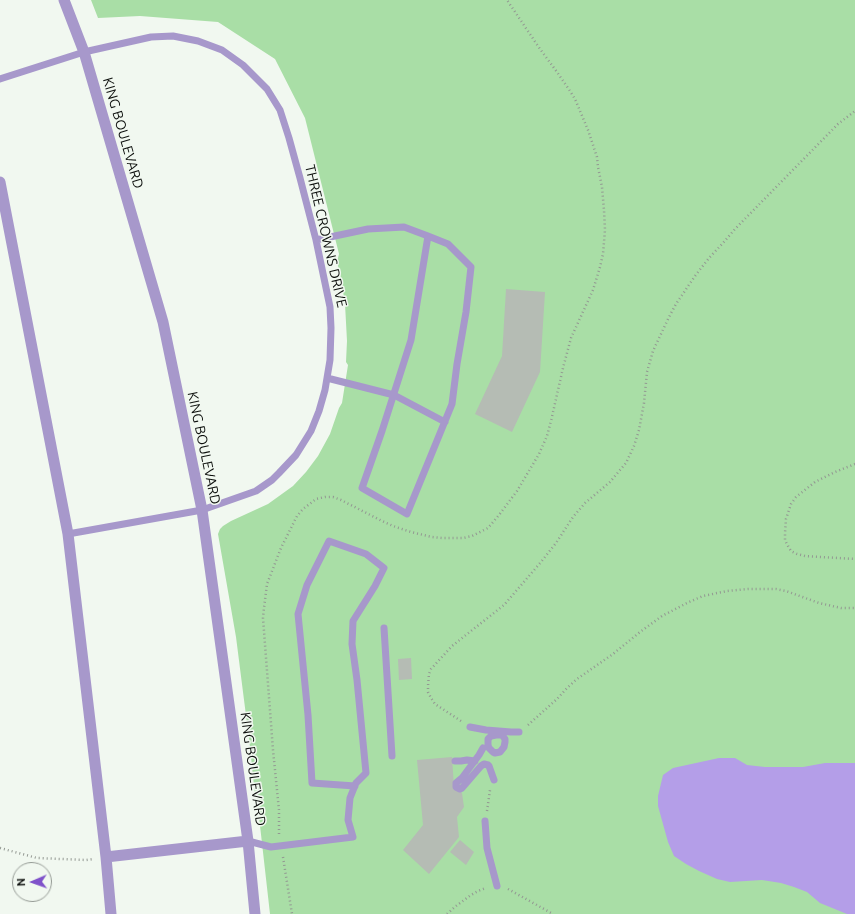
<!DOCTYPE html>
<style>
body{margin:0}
#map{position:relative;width:855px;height:914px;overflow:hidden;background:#f1f8f0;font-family:Ubuntu,sans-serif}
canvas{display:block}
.north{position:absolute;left:12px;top:862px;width:40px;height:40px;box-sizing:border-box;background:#f1f8f0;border:1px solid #959b95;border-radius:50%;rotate:268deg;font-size:11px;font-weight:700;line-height:16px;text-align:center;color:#0c0f0c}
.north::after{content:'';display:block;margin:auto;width:14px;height:18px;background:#7f52ca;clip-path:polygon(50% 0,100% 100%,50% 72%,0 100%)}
</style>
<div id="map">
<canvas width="855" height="914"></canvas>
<div class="north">N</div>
</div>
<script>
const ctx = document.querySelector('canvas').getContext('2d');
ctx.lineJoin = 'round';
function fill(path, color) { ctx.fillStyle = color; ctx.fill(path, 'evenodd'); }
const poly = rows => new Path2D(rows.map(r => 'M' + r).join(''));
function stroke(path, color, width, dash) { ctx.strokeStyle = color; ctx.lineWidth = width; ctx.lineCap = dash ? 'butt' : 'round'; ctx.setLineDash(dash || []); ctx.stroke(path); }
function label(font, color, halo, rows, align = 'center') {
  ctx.font = font + ' Ubuntu,sans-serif'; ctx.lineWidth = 3; ctx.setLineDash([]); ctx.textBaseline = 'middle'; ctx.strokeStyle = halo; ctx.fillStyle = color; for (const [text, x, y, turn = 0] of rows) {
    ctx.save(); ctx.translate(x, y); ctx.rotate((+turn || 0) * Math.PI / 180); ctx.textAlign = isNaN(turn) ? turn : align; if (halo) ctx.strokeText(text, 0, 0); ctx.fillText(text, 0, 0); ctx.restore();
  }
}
const green = poly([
 [91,0,855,0,855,914,270,914,257,799,255,796,250,747,236,637,218,534,220,529,223,526,231,521,268,504,293,486,306,472,318,456,330,434,339,408,342,403,348,365,346,362,347,341,345,304,341,278,337,262,339,254,305,118,275,59,218,22,140,16,98,18]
]);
const water = poly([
 [719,758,735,758,747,765,765,767,803,767,825,763,855,763,855,914,847,914,820,903,807,892,794,887,781,883,762,880,730,882,717,879,699,871,686,864,674,856,668,842,658,806,658,796,663,775,673,768]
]);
const building = poly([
 [506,289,545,292,540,372,512,432,475,414,502,356],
 [411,658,412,679,399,680,398,659],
 [452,757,454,787,462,793,464,807,457,817,459,837,429,874,403,850,423,825,417,760],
 [460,840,474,852,466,865,450,852]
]);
const path = poly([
 [855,464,835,472,815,482,796,497,791,504,786,519,785,533,785,540,788,546,791,551,797,554,805,556,855,559],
 [461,721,435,704,431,698,428,692,428,686,429,674,431,669,452,646,504,605,541,562,556,543,573,517,585,503,610,482,620,470,626,463,634,446,639,430,644,403,647,372,653,351,669,317,676,304,695,276,709,258,723,243,735,229,838,124,855,111],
 [528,725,557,699,567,688,577,679,613,654,640,632,662,616,689,602,703,596,727,591,748,589,776,589,786,591,819,603,841,608,855,608],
 [487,811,490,790],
 [279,834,279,810,273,750,263,618,264,608,267,584,281,548,297,516,303,509,316,499,325,497,333,497,341,500,382,521,393,526,411,532,432,537,442,538,463,538,472,536,488,528,499,515,517,491,539,454,547,436,551,421,563,368,571,338,593,290,600,267,603,254,605,230,604,210,602,187,598,167,597,157,588,130,575,99,570,91,557,72,540,49,507,0],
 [0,848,37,858,86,860,94,859],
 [283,857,292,914],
 [508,889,553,914],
 [447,914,456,906,471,895,478,891,486,888]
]);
const service = poly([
 [0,79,84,52,151,37,173,36,198,41,222,50,243,65,267,89,280,110,289,138,300,178,316,240,330,307,331,328,330,360,325,390,319,411,311,431,296,455,279,473,272,480,256,491,202,510,68,534],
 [316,240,368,229,404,227,428,236,448,244,471,267,466,312,457,364,452,404,407,514,362,488,382,431,411,340,428,236],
 [327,378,394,395,445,422],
 [384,628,392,756],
 [470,727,486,730,511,732,519,732],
 [496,735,502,735,505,739,505,742,504,747,500,752,495,753,493,752,489,748,488,745,488,739,491,736,496,735],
 [483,748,479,755,462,778,456,783,456,787,460,789,462,788,481,766,484,764,488,765,489,766,494,780],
 [455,761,461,761,467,760,475,761],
 [485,821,487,848,497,886],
 [248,841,271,847,353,837,348,820,350,798,356,783,366,773,357,680,352,644,353,621,375,586,384,568,366,554,329,541,307,585,298,614,308,715,312,783,355,786]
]);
const tertiary = poly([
 [64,0,84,52,163,322,202,510,248,841,255,914],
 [0,182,68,534,106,857,111,914],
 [106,857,248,841]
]);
const streetNames = [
 ["KING BOULEVARD",123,133,74],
 ["THREE CROWNS DRIVE",326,236,77],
 ["KING BOULEVARD",204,448,78],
 ["KING BOULEVARD",253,769,82]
];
fill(green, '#a9dea6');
fill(water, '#b49ee8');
fill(building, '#b5bcb4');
stroke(path, '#939892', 2.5, [1, 3]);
stroke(service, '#a798cb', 7);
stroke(tertiary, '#a798cb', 11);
label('14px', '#0c0f0c', '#f1f8f0', streetNames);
</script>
